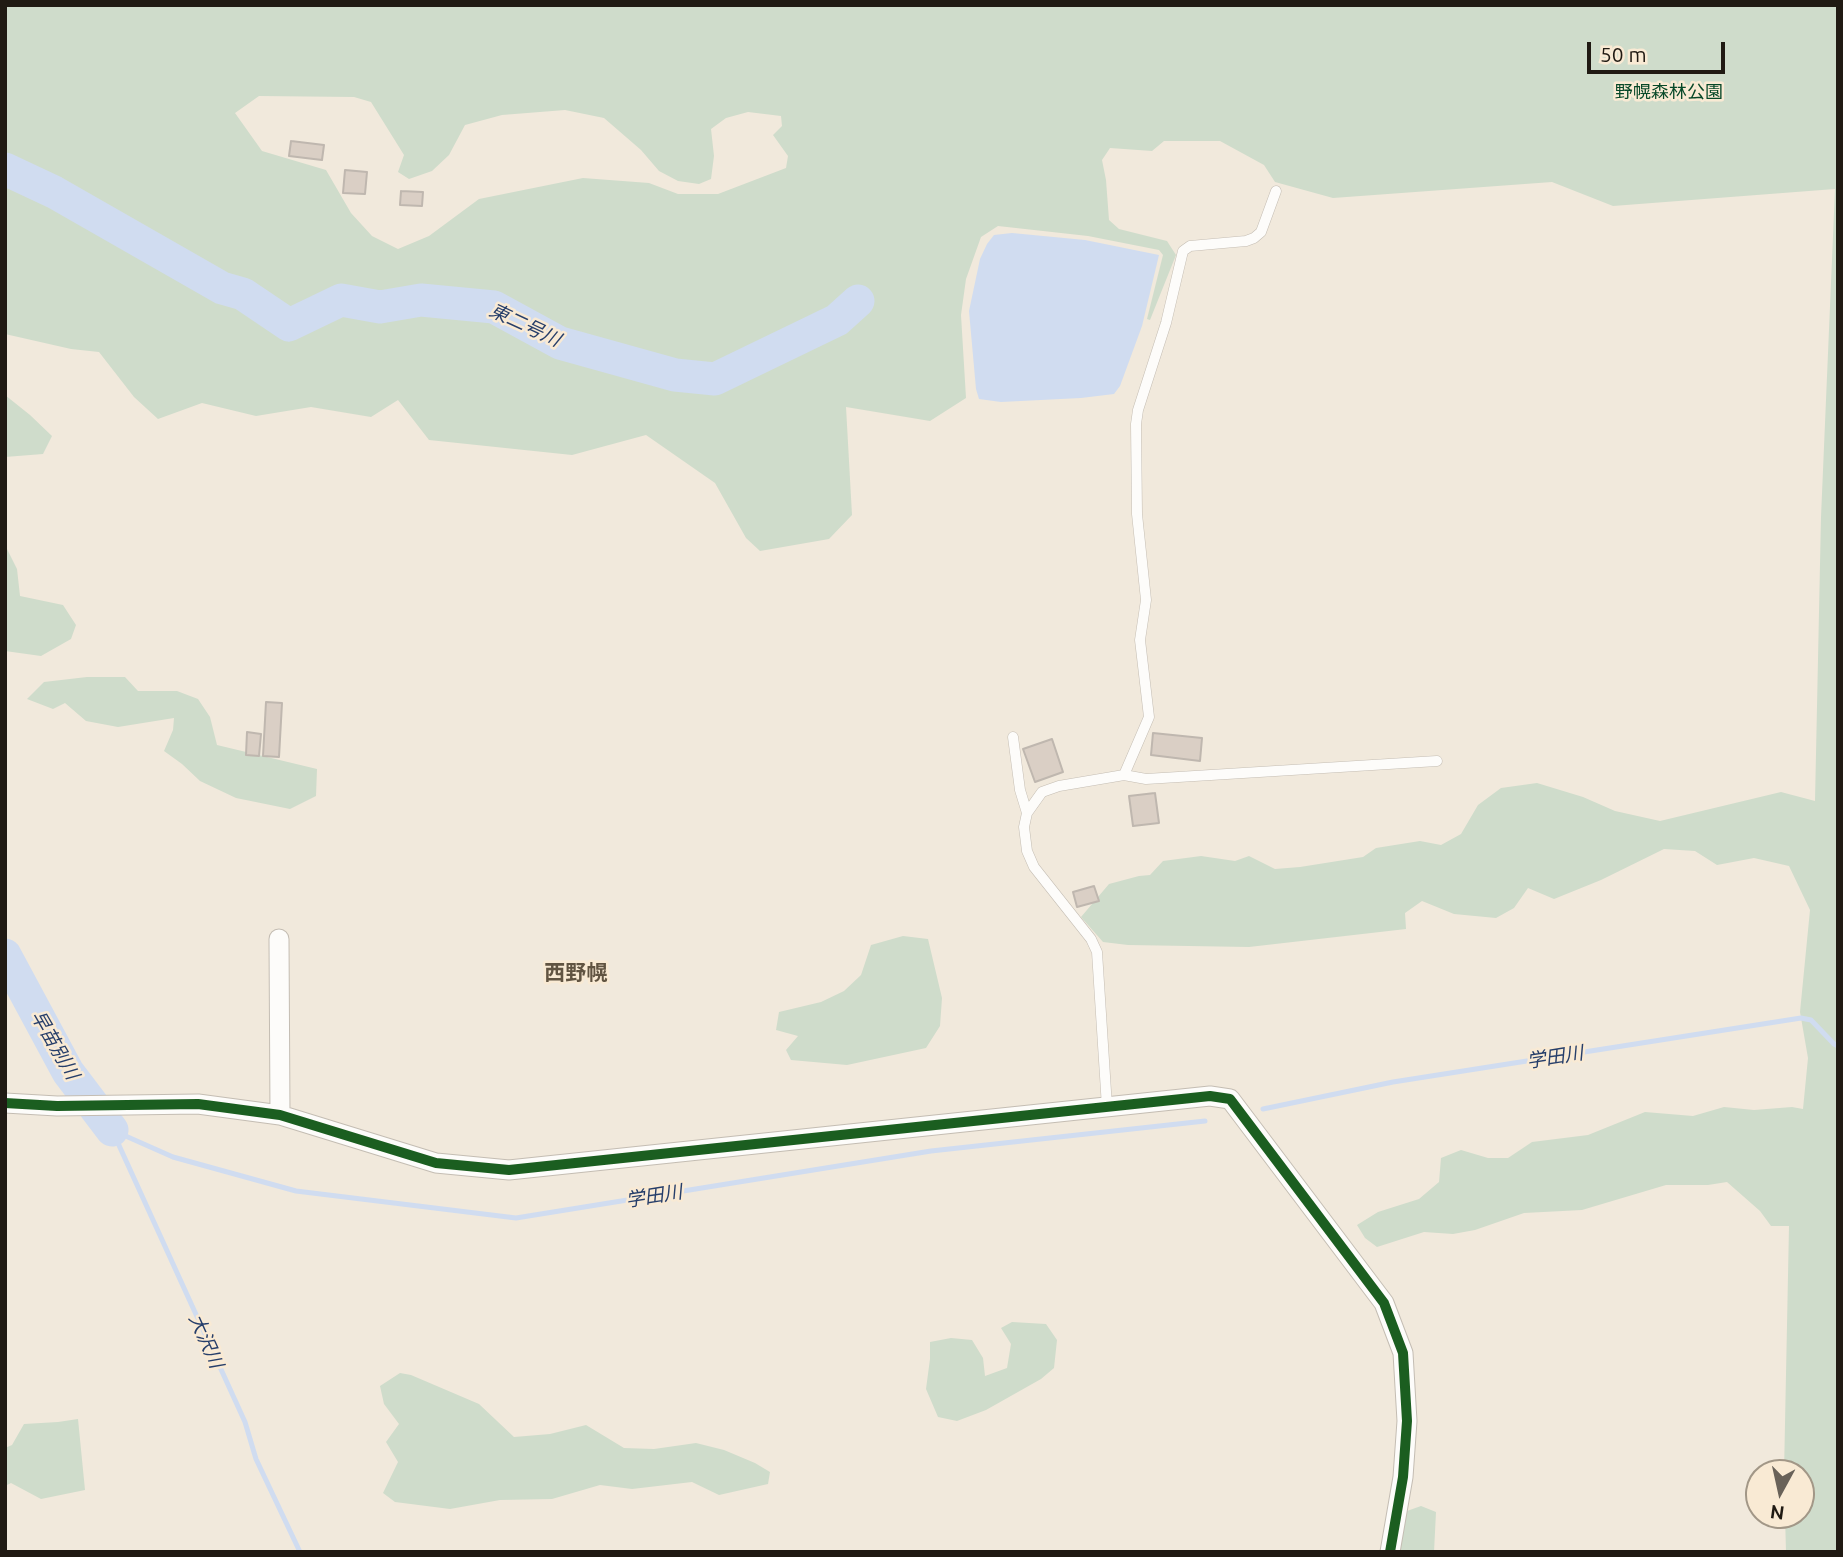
<!DOCTYPE html>
<meta charset="utf-8">
<style>
body{margin:0}
#map{position:relative;width:1843px;height:1557px;overflow:hidden;background:#f1e9dc;font-family:Ubuntu,sans-serif}
canvas{display:block}
.frame{position:absolute;inset:0;border:7px solid #201a13;pointer-events:none}
.north{position:absolute;left:1745px;top:1459px;width:70px;height:70px;box-sizing:border-box;background:#f9ead4;border:2px solid #a29787;border-radius:50%;rotate:188deg;font-size:19px;font-weight:700;line-height:28px;text-align:center;color:#201a13}
.north::after{content:'';display:block;margin:auto;width:24px;height:32px;background:#696259;clip-path:polygon(50% 0,100% 100%,50% 72%,0 100%)}
.scale{position:absolute;left:1587px;top:42px;width:138px;height:32px;box-sizing:border-box;border:4px solid #201a13;border-top:0;padding-left:9px;font-size:21px;line-height:24px;white-space:nowrap;color:#201a13;-webkit-text-stroke:5px #f9ead4;paint-order:stroke}
</style>
<div id="map">
<canvas width="1843" height="1557"></canvas>
<div class="frame"></div>
<div class="north">N</div>
<div class="scale">50 m</div>
</div>
<script>
const ctx = document.querySelector('canvas').getContext('2d');
ctx.lineJoin = 'round';
function fill(path, color) { ctx.fillStyle = color; ctx.fill(path, 'evenodd'); }
const poly = rows => new Path2D(rows.map(r => 'M' + r).join(''));
function stroke(path, color, width, dash) { ctx.strokeStyle = color; ctx.lineWidth = width; ctx.lineCap = dash ? 'butt' : 'round'; ctx.setLineDash(dash || []); ctx.stroke(path); }
function label(font, color, halo, rows, align = 'center') {
  ctx.font = font + ' Ubuntu,"Noto Sans JP",sans-serif'; ctx.lineWidth = 5; ctx.setLineDash([]); ctx.textBaseline = 'middle'; ctx.strokeStyle = halo; ctx.fillStyle = color; for (const [text, x, y, turn = 0] of rows) {
    ctx.save(); ctx.translate(x, y); ctx.rotate((+turn || 0) * Math.PI / 180); ctx.textAlign = isNaN(turn) ? turn : align; if (halo) ctx.strokeText(text, 0, 0); ctx.fillText(text, 0, 0); ctx.restore();
  }
}
const green = poly([
 [5,5,1838,5,1838,1552,1786,1552,1785,1515,1801,1515,1801,1473,1784,1473,1789,1226,1771,1226,1760,1211,1727,1182,1708,1185,1666,1185,1582,1210,1524,1213,1475,1230,1453,1234,1424,1232,1377,1247,1365,1238,1357,1225,1378,1212,1419,1199,1439,1182,1441,1158,1461,1150,1488,1158,1508,1158,1532,1142,1588,1135,1645,1112,1693,1116,1724,1107,1754,1110,1792,1107,1803,1109,1808,1058,1800,1012,1810,910,1789,866,1754,858,1717,865,1695,851,1664,849,1601,880,1554,899,1528,888,1514,908,1496,918,1454,914,1422,901,1405,913,1406,929,1249,947,1128,945,1103,942,1081,917,1109,884,1139,876,1150,875,1163,861,1201,856,1235,861,1249,856,1275,869,1300,867,1363,857,1376,848,1420,841,1441,845,1461,834,1478,805,1501,788,1537,783,1583,797,1615,811,1660,821,1781,792,1815,801,1821,517,1835,189,1613,206,1552,182,1333,198,1275,182,1264,165,1220,141,1164,141,1152,151,1110,148,1102,160,1106,180,1109,220,1119,229,1167,241,1176,255,1150,320,1147,319,1163,255,1159,250,1088,236,998,226,981,237,966,279,961,315,966,398,930,421,846,407,852,515,829,539,760,551,746,538,715,483,646,435,572,455,429,440,398,400,371,417,311,407,256,416,202,403,158,419,134,397,99,352,71,349,5,334],
 [259,96,354,97,371,102,404,155,398,172,409,179,432,171,449,155,465,125,502,115,565,110,604,118,641,150,659,171,678,181,699,184,711,179,714,156,711,129,726,118,748,112,781,116,782,126,773,135,788,156,786,168,718,194,678,194,649,183,583,178,479,199,429,236,398,249,372,236,351,213,326,170,262,151,235,113],
 [5,395,30,415,52,436,43,454,5,457],
 [5,545,17,569,20,596,63,605,76,625,71,639,41,656,5,651],
 [87,677,125,677,138,691,177,691,198,699,210,717,217,745,317,769,316,796,290,809,236,798,200,781,182,764,164,751,173,730,174,718,118,727,86,721,65,703,53,709,27,699,44,682],
 [903,936,928,939,942,998,940,1026,926,1048,847,1065,791,1060,786,1050,798,1036,776,1030,779,1012,821,1002,844,991,861,975,871,945],
 [1012,1322,1046,1324,1057,1340,1054,1368,1041,1379,986,1410,957,1421,938,1417,926,1389,930,1359,930,1342,951,1338,972,1340,983,1358,985,1376,1007,1368,1011,1344,1001,1328],
 [400,1373,411,1375,479,1404,514,1437,550,1434,586,1425,624,1448,654,1449,696,1443,724,1450,755,1463,770,1472,768,1484,719,1495,692,1482,632,1489,600,1485,552,1499,500,1500,450,1509,395,1502,383,1493,398,1462,386,1442,399,1424,384,1404,380,1386],
 [78,1419,85,1490,41,1499,11,1483,5,1486,5,1448,12,1445,24,1424,58,1422],
 [1421,1506,1436,1512,1434,1552,1397,1552,1407,1511]
]);
const water = poly([
 [1012,233,1085,240,1159,255,1142,326,1120,386,1114,394,1081,398,1001,402,979,399,976,389,969,311,980,259,987,244,994,235]
]);
const stream = poly([
 [1263,1109,1393,1082,1801,1018,1811,1020,1834,1044,1838,1046],
 [112,1130,173,1157,296,1191,516,1218,931,1151,1205,1121],
 [112,1130,245,1422,256,1459,300,1552]
]);
const river = poly([
 [5,169,54,192,222,288,243,294,289,325,341,300,380,307,421,300,494,307,560,343,675,375,715,379,837,320,858,301],
 [5,955,68,1072,112,1130]
]);
const building = poly([
 [291,141,324,145,322,160,289,156,291,141],
 [345,170,367,172,365,194,343,193,345,170],
 [401,191,423,192,422,206,400,205,401,191],
 [266,702,282,703,279,757,263,756,266,702],
 [247,732,261,734,259,756,246,755,247,732],
 [1153,733,1202,738,1200,761,1151,755,1153,733],
 [1052,739,1063,772,1035,782,1023,749,1052,739],
 [1155,793,1159,823,1133,826,1129,796,1155,793],
 [1094,886,1099,901,1077,907,1073,892,1094,886]
]);
const service = poly([
 [1013,737,1020,790,1027,813],
 [1124,775,1149,717,1140,640,1146,600,1137,514,1136,424,1138,410,1166,323,1183,251,1190,246,1246,241,1254,238,1261,232,1276,191],
 [1107,1107,1097,952,1091,939,1034,867,1027,851,1024,827,1027,813,1042,792,1059,786,1124,775,1146,779,1437,761]
]);
const minor = poly([
 [279,939,280,1115],
 [5,1103,57,1106,198,1104,280,1115,436,1163,509,1170,1210,1096,1230,1099,1384,1303,1403,1353,1407,1421,1403,1477,1390,1552]
]);
const cycleway = poly([
 [5,1103,57,1106,198,1104,280,1115,436,1163,509,1170,1210,1096,1230,1099,1384,1303,1403,1353,1407,1421,1403,1477,1390,1552]
]);
const parkNames = [
 ["野幌森林公園",1669,92]
];
const waterNames = [
 ["東二号川",525,325,25],
 ["早苗別川",55,1045,60],
 ["学田川",1555,1057,-9],
 ["学田川",654,1196,-9],
 ["大沢川",206,1341,66]
];
const quarterNames = [
 ["西野幌",576,973]
];
fill(green, '#cfdccb');
fill(water, '#d0dcf0');
stroke(stream, '#d0dcf0', 5);
stroke(river, '#d0dcf0', 33);
fill(building, '#dacfc5');
stroke(building, '#bfb7af', 2);
stroke(service, '#c4bdb3', 11);
stroke(minor, '#c4bdb3', 21);
stroke(service, '#fdfcfa', 10);
stroke(minor, '#fdfcfa', 19);
stroke(cycleway, '#1b5e20', 10);
label('18px', '#074828', '#f9ead4', parkNames);
label('italic 19px', '#263e6a', '#f9ead4', waterNames);
label('bold 21px', '#615442', '#f9ead4', quarterNames);
</script>
